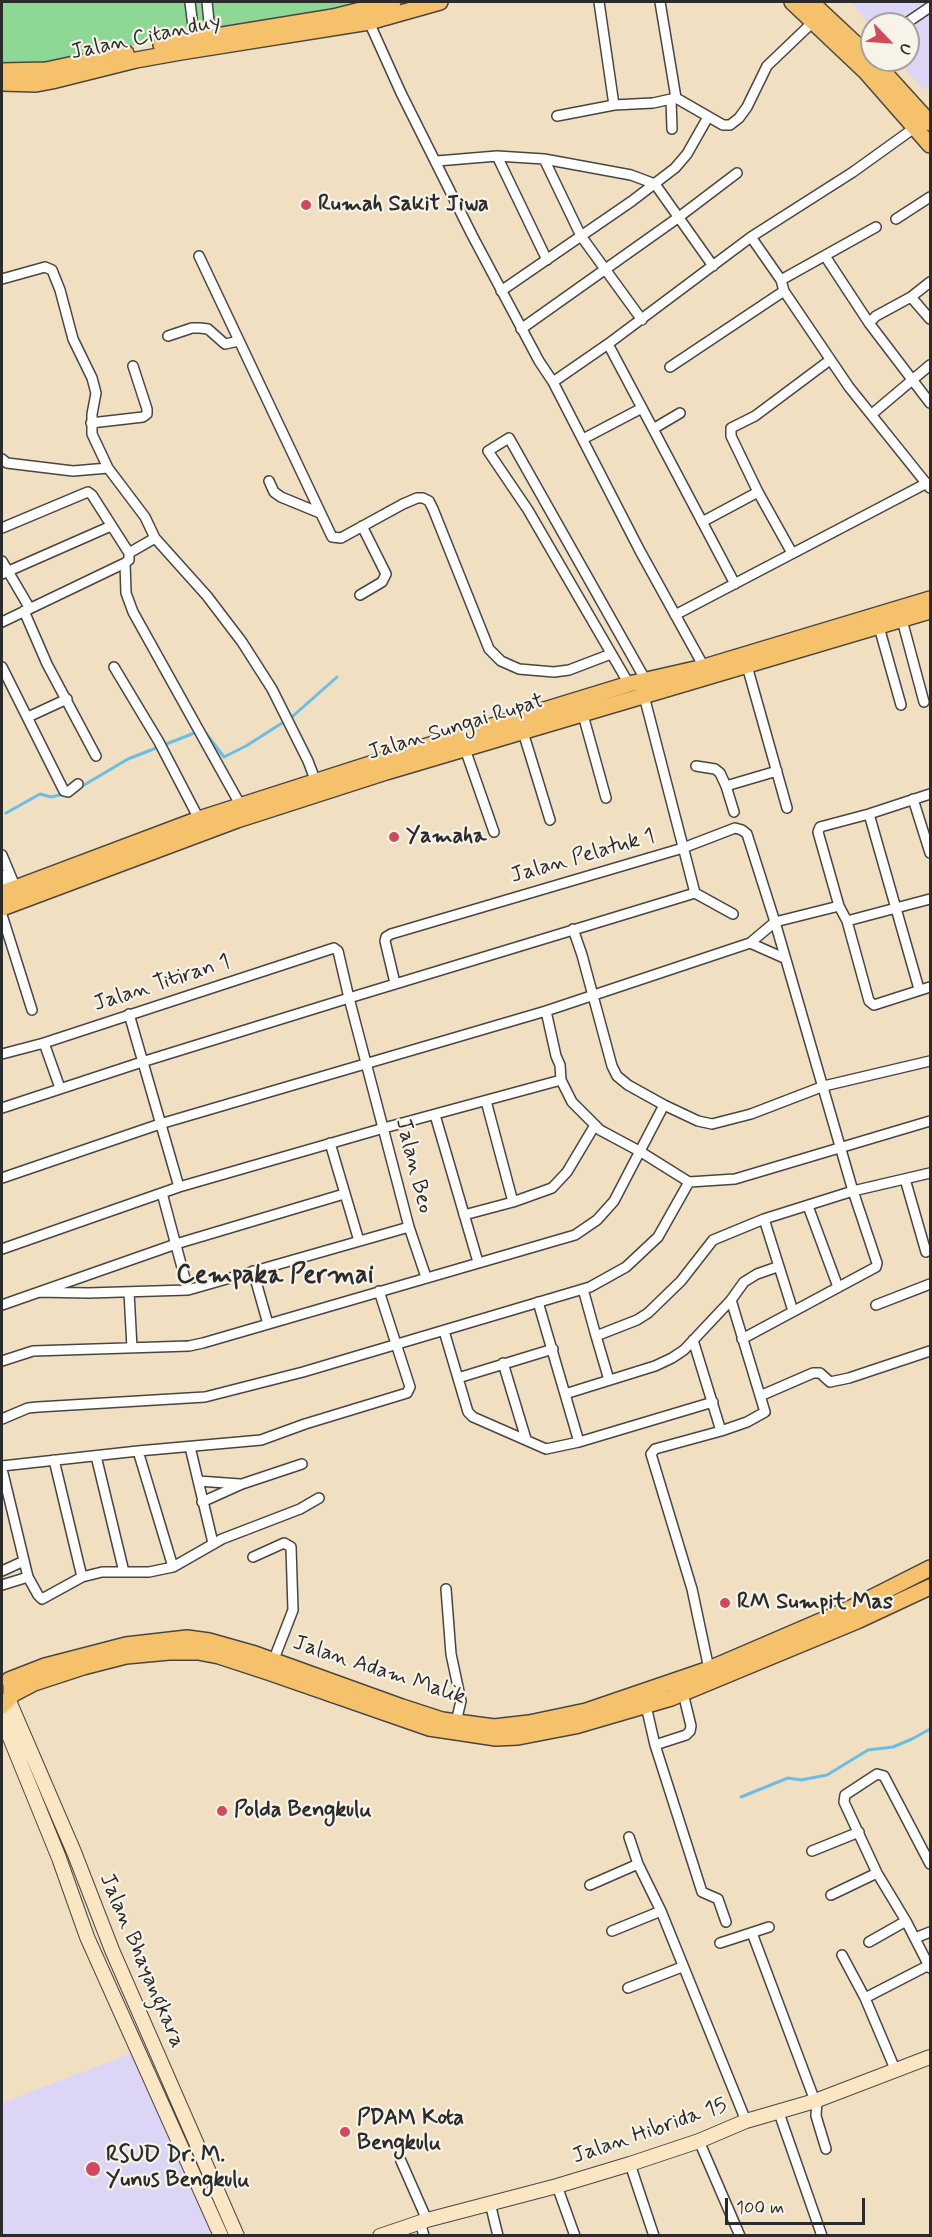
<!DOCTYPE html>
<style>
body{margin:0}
#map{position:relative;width:932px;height:2237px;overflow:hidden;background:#f1dfc1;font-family:Mynerve,sans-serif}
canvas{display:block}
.frame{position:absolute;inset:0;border:3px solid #2b2b2b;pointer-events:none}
.north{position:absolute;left:860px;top:12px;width:60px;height:60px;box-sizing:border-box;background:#f7f3e8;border:2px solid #a5a39c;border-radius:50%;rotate:115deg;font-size:16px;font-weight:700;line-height:24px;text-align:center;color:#2b2b2b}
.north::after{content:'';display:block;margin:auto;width:21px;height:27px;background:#d1495b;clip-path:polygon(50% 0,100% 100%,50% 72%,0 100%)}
.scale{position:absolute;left:725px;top:2198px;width:140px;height:27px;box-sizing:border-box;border:3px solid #2b2b2b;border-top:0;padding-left:8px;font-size:18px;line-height:21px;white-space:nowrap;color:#2b2b2b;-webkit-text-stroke:4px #f7f3e8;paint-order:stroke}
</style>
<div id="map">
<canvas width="932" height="2237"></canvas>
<div class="frame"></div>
<div class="north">U</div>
<div class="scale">100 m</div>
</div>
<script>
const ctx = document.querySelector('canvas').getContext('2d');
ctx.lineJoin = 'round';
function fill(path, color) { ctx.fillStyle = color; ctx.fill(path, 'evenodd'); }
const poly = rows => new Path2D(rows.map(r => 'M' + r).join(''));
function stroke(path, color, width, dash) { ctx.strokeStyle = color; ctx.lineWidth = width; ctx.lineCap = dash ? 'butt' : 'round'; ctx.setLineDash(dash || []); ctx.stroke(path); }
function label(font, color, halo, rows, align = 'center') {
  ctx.font = font + ' Mynerve,sans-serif'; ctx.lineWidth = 4.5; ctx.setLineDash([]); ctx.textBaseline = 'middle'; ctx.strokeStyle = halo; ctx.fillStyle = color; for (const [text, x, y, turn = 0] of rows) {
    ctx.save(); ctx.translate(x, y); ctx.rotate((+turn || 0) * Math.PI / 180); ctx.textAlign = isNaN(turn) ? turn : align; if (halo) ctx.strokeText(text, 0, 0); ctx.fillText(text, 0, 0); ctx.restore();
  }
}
const built = poly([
 [851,2,930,2,930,85,923,90,898,60,908,60,908,24,872,24,872,28],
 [132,2053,215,2235,2,2236,2,2103]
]);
const green = poly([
 [2,2,364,2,40,63,2,63]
]);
const stream = poly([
 [205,732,224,757,246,746,293,716,337,677],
 [79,788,128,759,197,732],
 [6,813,40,794,51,797,64,794],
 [741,1797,788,1778,801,1780,827,1775,868,1750,893,1747,912,1739,930,1729]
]);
const street = poly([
 [190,2,195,44],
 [207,2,211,41],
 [599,2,614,105],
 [660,2,676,98,723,125,730,125,739,118,747,107,767,66,814,21],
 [369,22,401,93,472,235,539,361,553,382,640,551,704,667],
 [905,24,930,7],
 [671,99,672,129],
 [557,116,614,105,653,103,676,98],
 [497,156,547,260],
 [544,159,581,236,642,320],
 [437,161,497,156,544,159,631,175,655,184,713,266],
 [896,219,930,197],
 [751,237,781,280,784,291,849,387,930,488],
 [199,256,332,537,341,538,403,504,417,498,423,498,429,501,433,509,489,649,501,661,519,669,554,672,569,670,611,654],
 [825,256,869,323,930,403],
 [2,279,45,267,52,270,60,290,73,339,92,378,96,393,92,414,92,434,108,468,145,517,155,538,207,596,242,642,272,689,308,761,316,782],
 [781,280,876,227],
 [501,291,632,201,675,168,687,154,708,117],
 [911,297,930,319],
 [869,323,876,316,911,297,930,282],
 [521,329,679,217,737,173],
 [168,336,192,328,200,328,208,329,225,344,239,341],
 [608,344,642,408],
 [670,367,784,291],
 [553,382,608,344,751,237,853,172,917,126],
 [872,414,930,365],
 [91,423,143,417,147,414,147,409,133,366],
 [653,429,680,413],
 [583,439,642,408,735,584],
 [2,459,7,463,73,471,108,468],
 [269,481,274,492,281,497,320,513],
 [702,522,758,492],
 [2,528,83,494,88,492,92,495,129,553,129,560,125,563,126,593,133,612,241,806],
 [129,553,155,538],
 [792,553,758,492,731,436,731,428,755,416,830,360],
 [2,561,29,607],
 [2,574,111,526],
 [360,595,382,582,386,574,362,526],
 [24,611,47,664,96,756],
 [675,615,927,483],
 [902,620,924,702],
 [2,622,125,563],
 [879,627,901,705],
 [747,666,787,808],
 [2,667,64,791,68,792,78,784],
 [114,667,159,742,199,819],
 [629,684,528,510,488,451,509,438,645,679],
 [644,696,695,893],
 [583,715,606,798],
 [28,717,67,699],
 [523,732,550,820],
 [465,749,494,832],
 [696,766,715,769,720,773,726,786],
 [930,794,869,814,820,827,818,832,839,906,847,921,869,1001,874,1005,930,987],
 [913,799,930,853],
 [734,812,726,786,777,771],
 [869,814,919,989],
 [2,855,17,891],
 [2,875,9,893],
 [2,915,32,1010],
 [847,921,930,899],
 [573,929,582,955,612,1066,617,1076,628,1085,664,1105],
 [750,943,784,958],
 [395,983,385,941,386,937,391,934,683,848,735,828,742,830,747,834,775,922,853,1191,764,1219,713,1240,681,1281,648,1313,637,1320,596,1336,609,1380],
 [546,1011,556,1056,560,1065,561,1080,572,1102,600,1130,641,1152,689,1182,735,1179,930,1121],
 [129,1014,179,1187],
 [44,1043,60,1088],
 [2,1054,44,1043,334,948,338,951,349,998,695,893,733,914],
 [486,1101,513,1202],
 [2,1108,142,1062,349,998,409,1227,426,1277],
 [435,1115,478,1262],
 [330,1143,359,1241],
 [2,1178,160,1124,546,1011,750,943,775,922,839,906],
 [905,1179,926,1252],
 [162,1193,188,1290],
 [808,1206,838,1287],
 [464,1215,513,1202,552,1188,567,1172,595,1125],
 [764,1219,793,1311],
 [2,1249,179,1187,384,1128,561,1080],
 [253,1271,268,1324],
 [583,1289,596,1336],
 [39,1292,88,1293,188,1290,409,1227],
 [129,1292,132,1348],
 [538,1302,579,1442],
 [2,1305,176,1244,344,1194],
 [876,1305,930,1284],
 [444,1331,468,1412,473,1417,546,1449,579,1442,713,1402],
 [742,1339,876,1267,877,1263,853,1191,930,1173],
 [693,1340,721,1431],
 [2,1361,33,1351,189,1346,203,1343,575,1235,597,1220,614,1201,664,1105,698,1121,712,1124,751,1114,824,1086,930,1061],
 [503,1363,526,1439],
 [458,1378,553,1349],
 [565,1394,655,1366,672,1358,684,1350,731,1300,744,1282,757,1274,777,1267],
 [760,1396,813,1373,820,1373,830,1382,849,1378,930,1351],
 [2,1419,28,1408,38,1407,205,1397,303,1372,590,1287,626,1267,658,1237,689,1182],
 [190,1447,213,1543],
 [138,1451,173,1567],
 [96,1456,124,1572],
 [54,1460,82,1577],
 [2,1466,138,1451,261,1440,305,1424,407,1393,410,1387,379,1291],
 [2,1469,28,1577,38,1595,42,1599,82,1577,102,1572,149,1572,173,1567,222,1539,300,1509,319,1498],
 [198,1481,240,1484],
 [202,1502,242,1484,302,1464],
 [253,1557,284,1543,291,1547,293,1610,272,1664],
 [2,1571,24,1561],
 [2,1585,28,1577],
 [446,1589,451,1654,461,1701,456,1722],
 [709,1669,692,1589,651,1454,655,1449,721,1431,747,1422,765,1412,731,1300],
 [646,1706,655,1745,686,1735,690,1731,691,1726,683,1693],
 [655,1745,702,1892,718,1899,726,1922],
 [629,1837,638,1864,661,1911,746,2121],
 [812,1851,859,1832],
 [930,1864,884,1776,877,1774,845,1795,844,1802,877,1873,906,1921,930,1968],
 [590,1885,638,1864],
 [831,1895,877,1873],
 [612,1931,661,1911],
 [752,1933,815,2101],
 [915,1938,930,1932],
 [869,1942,906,1921],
 [720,1943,769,1927],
 [842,1955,865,1998,895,2069],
 [628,1988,682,1967],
 [865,1998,929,1965],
 [817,2100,816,2116,826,2149],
 [779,2113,822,2236],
 [699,2141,740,2236],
 [401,2161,427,2220],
 [630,2164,654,2236],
 [557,2186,575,2236],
 [490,2203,498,2236],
 [420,2222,424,2236]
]);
const secondary = poly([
 [9,1701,74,1852,112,1950,237,2236],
 [2,1718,59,1858,87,1937,221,2236],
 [380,2236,427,2220,557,2186,630,2164,699,2141,746,2121,815,2101,930,2057]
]);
const primary = poly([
 [792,2,866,72,930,145],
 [811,2,872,59],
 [161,45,333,17,393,2],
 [873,60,930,123],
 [2,71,46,70,126,53],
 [2,83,36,84,52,81,136,60,181,52,369,22,440,2],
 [2,893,199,819,417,749,629,684,704,667,930,599],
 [2,908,237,820,386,772,930,611],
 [9,1680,45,1666,126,1645,187,1638,209,1641,255,1654,402,1707,442,1720,494,1727,529,1723,586,1711,709,1669,851,1608,930,1568],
 [11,1695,34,1683,83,1667,126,1656,169,1652,198,1652,219,1656,268,1672,429,1728,496,1738,518,1737,575,1726,671,1698,857,1621,930,1587],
 [2,1706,11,1697,11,1686]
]);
const markers = [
 [306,205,6,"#d1495b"],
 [394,837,6,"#d1495b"],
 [725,1603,6,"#d1495b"],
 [222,1811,6,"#d1495b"],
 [345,2132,6,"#d1495b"],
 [93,2169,8,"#d1495b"]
];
const streetNames = [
 ["Jalan Citanduy",146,38,-12],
 ["Jalan Sungai Rupat",456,728,-17],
 ["Jalan Pelatuk 1",583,857,-16],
 ["Jalan Titiran 1",162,984,-18],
 ["Jalan Beo",413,1166,76],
 ["Jalan Adam Malik",379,1671,18],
 ["Jalan Bhayangkara",141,1961,67],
 ["Jalan Hibrida 15",650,2132,-19]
];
const poiNames = [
 ["Rumah Sakit Jiwa",318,205],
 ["Yamaha",406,837],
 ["RM Sumpit Mas",737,1603],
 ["Polda Bengkulu",234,1811],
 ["PDAM Kota",357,2119],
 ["Bengkulu",357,2144],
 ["RSUD Dr. M.",106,2156],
 ["Yunus Bengkulu",106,2181]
];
const quarterNames = [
 ["Cempaka Permai",275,1277]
];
fill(built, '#ddd5f6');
fill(green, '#8dd894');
stroke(stream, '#6abee6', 3);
stroke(street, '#494642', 12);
stroke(secondary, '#494642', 16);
stroke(primary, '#494642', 18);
stroke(street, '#fff', 9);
stroke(secondary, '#fbe6c4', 14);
stroke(primary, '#f6c16b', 15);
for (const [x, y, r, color] of markers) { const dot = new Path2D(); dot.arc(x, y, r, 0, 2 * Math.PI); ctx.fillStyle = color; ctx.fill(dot); stroke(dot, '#f7f3e8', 2); }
label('22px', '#2b2b2b', '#f7f3e8', streetNames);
label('bold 22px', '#2b2b2b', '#f7f3e8', poiNames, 'left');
label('bold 26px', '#2b2b2b', '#f7f3e8', quarterNames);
</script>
